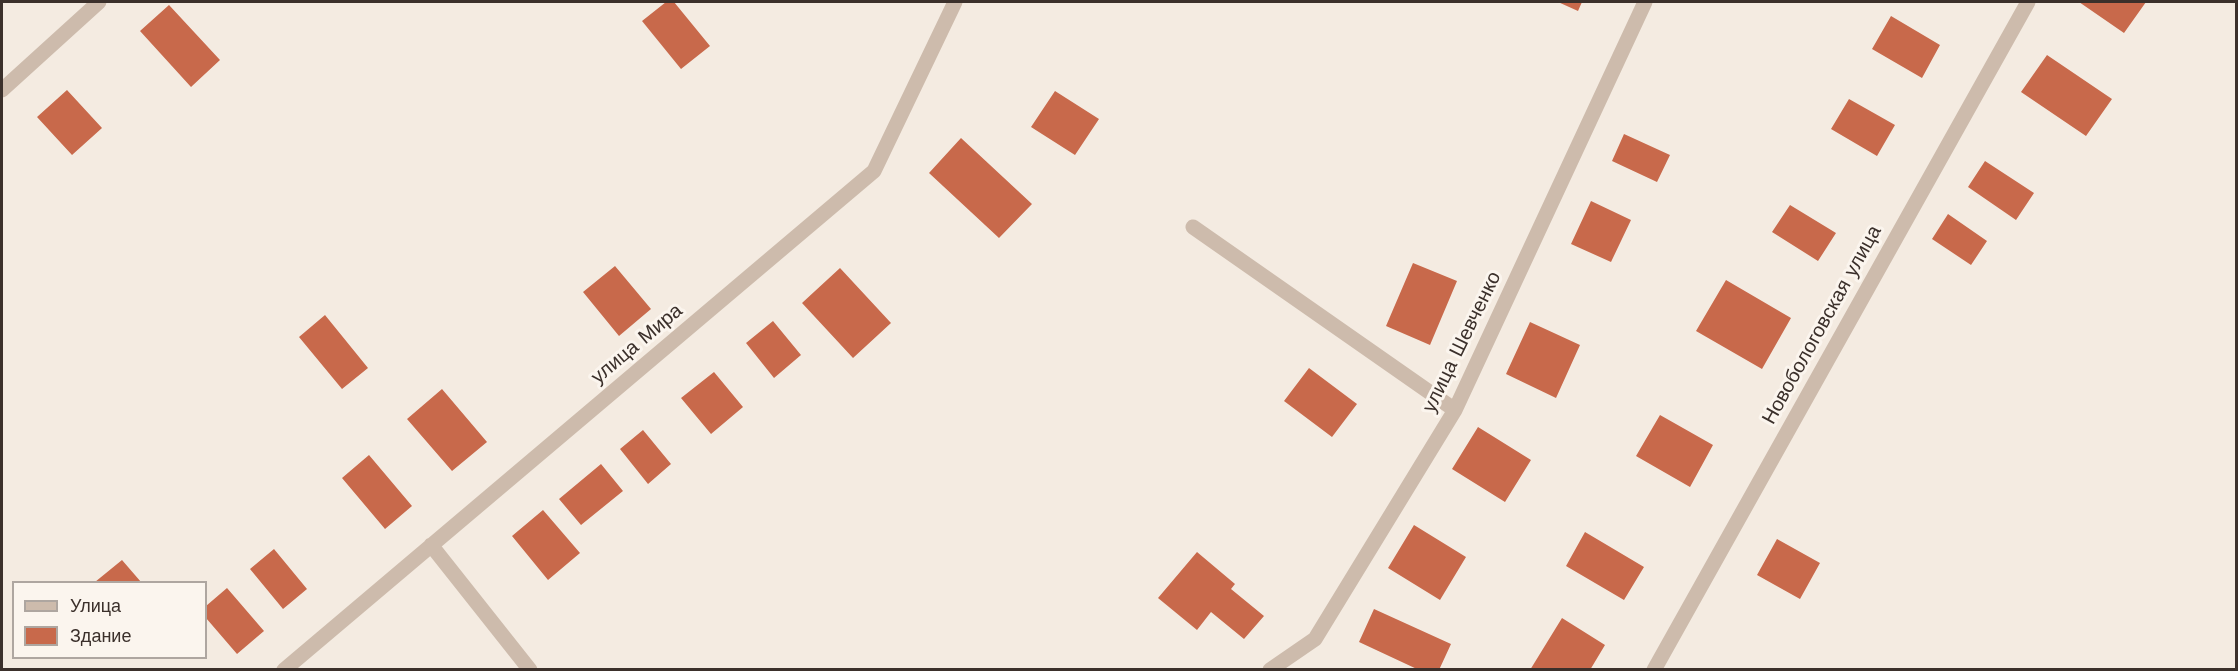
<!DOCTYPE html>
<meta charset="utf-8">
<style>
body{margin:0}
#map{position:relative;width:2238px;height:671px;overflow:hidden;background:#f4ebe1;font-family:"Work Sans",sans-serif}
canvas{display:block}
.frame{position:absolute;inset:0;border:3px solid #3b302b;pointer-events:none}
.legend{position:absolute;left:12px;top:581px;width:195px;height:78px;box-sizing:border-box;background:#fbf5ee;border:2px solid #aea6a0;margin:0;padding:8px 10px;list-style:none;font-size:18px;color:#3b302b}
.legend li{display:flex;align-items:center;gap:12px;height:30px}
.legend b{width:30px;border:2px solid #aea6a0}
</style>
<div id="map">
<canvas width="2238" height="671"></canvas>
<div class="frame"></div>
<ul class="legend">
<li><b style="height:8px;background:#cdbbac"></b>Улица</li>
<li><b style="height:16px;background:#c8694b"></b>Здание</li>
</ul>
</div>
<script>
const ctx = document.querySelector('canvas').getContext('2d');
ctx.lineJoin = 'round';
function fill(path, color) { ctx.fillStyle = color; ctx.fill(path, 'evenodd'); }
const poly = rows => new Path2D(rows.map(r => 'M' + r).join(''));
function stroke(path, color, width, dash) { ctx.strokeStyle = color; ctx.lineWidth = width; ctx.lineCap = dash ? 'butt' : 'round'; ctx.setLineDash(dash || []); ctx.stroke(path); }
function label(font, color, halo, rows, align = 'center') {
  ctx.font = font + ' "Work Sans",sans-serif'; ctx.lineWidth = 6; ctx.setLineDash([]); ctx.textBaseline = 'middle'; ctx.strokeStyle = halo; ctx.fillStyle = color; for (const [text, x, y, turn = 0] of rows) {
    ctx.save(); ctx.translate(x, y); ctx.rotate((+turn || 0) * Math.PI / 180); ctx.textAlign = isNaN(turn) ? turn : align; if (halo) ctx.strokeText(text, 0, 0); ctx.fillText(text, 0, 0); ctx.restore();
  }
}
const building = poly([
 [666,2,674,2,710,46,681,69,642,21],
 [1558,2,1582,2,1578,11],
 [2079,2,2146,2,2124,33],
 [169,5,220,60,191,87,140,31],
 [1891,16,1940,45,1922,78,1872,49],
 [2047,55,2112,99,2086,136,2021,92],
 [67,90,102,128,72,155,37,117],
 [1055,91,1099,119,1075,155,1031,127],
 [1849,99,1895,125,1877,156,1831,129],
 [1624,134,1670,155,1657,182,1612,161],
 [961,138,1032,204,999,238,929,173],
 [1985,161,2034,193,2016,220,1968,187],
 [1591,201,1631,220,1611,262,1571,244],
 [1790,205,1836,233,1818,261,1772,232],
 [1948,214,1987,241,1971,265,1932,239],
 [1413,263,1457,281,1430,345,1386,326],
 [615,266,651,309,619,336,583,292],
 [840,268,891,323,853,358,802,303],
 [1726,280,1791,318,1762,369,1696,331],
 [325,315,368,368,342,389,299,337],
 [773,321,801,355,774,378,746,343],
 [1530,322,1580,345,1556,398,1506,374],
 [1309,368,1357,404,1332,437,1284,401],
 [714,372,743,407,711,434,681,398],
 [442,389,487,442,452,471,407,419],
 [1660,415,1713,445,1690,487,1636,456],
 [1478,427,1531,460,1505,502,1452,469],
 [643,430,671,464,648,484,620,449],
 [369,455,412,506,385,529,342,478],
 [601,464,623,491,581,525,559,499],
 [543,510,580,553,548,580,512,536],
 [1414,525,1466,557,1440,600,1388,568],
 [1585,532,1644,567,1624,600,1566,566],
 [1777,539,1820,563,1800,599,1757,575],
 [274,549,307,589,283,609,250,569],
 [1197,552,1235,584,1231,589,1264,616,1244,639,1211,612,1197,630,1158,598],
 [122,560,141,582,95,582],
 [227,588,264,631,237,654,206,618,206,606],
 [1374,609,1451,644,1439,670,1419,670,1359,642],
 [1562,618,1605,645,1590,670,1530,670]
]);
const minor = poly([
 [2,90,99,2],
 [1193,227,1455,410],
 [431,545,530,670],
 [284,670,874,171,955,2],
 [1270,670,1315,639,1455,410,1645,2],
 [1654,670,2028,2]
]);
const streetNames = [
 ["Новобологовская улица",1822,325,-61],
 ["улица Шевченко",1462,342,-64],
 ["улица Мира",637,344,-40]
];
fill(building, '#c8694b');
stroke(minor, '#cdbbac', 15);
label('20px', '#3b302b', '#fbf5ee', streetNames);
</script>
